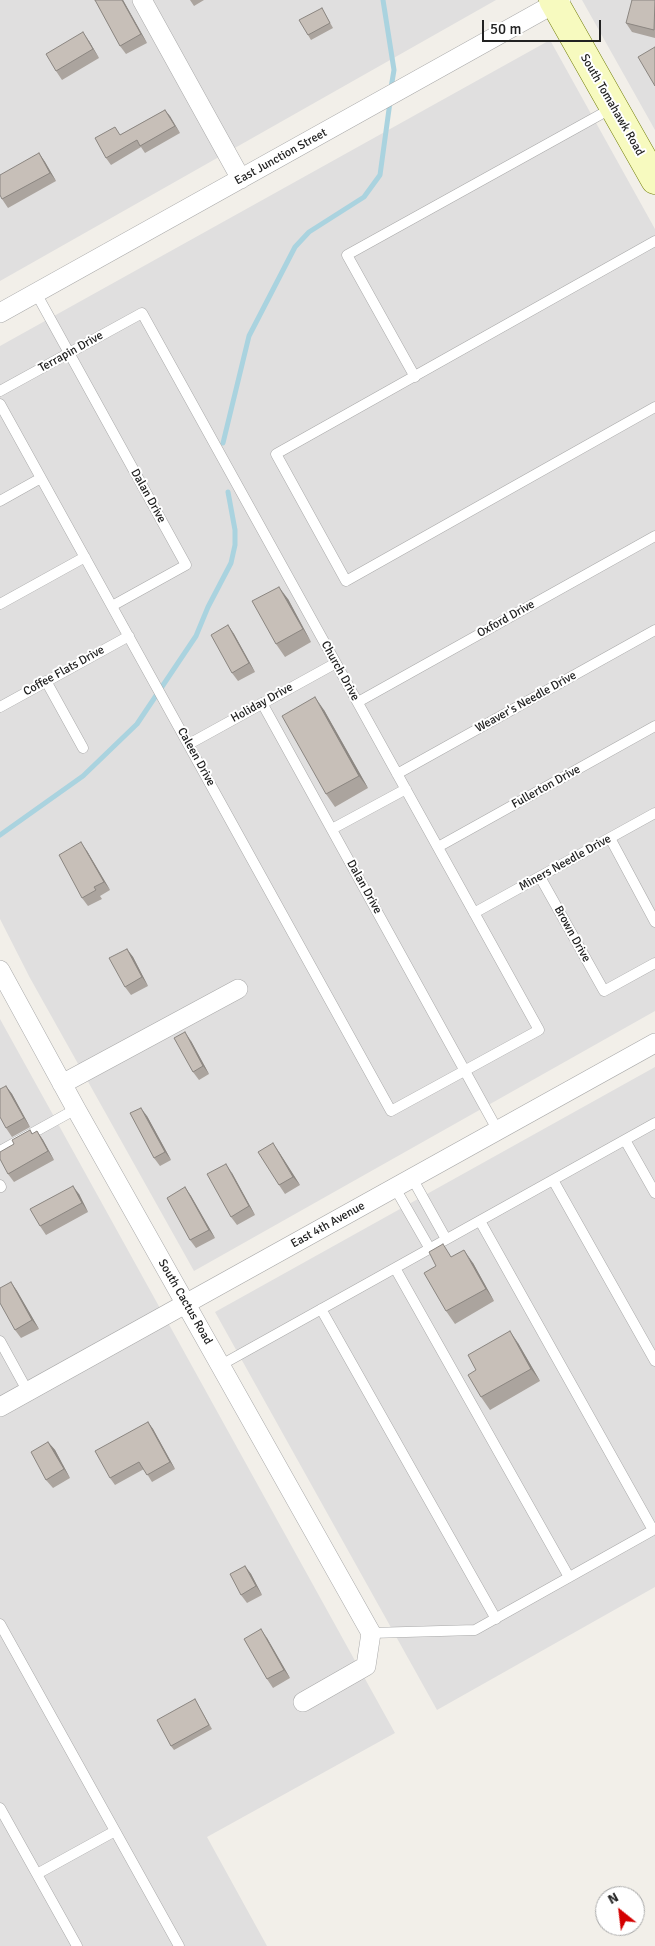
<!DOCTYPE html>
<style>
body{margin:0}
#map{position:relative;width:655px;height:1946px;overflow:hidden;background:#f2efe9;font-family:Signika,sans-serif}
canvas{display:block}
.north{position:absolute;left:595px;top:1886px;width:50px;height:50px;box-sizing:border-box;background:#fff;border:1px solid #a7a7a7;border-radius:50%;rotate:331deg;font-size:14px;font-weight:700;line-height:20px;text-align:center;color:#222}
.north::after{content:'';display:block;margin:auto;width:18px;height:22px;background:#d40000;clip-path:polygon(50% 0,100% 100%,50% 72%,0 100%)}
.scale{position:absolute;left:482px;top:20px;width:119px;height:22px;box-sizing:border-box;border:2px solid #222;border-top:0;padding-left:6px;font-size:15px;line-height:18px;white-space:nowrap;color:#222;-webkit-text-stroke:4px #fff;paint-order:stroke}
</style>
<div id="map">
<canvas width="655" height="1946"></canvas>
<div class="north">N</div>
<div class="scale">50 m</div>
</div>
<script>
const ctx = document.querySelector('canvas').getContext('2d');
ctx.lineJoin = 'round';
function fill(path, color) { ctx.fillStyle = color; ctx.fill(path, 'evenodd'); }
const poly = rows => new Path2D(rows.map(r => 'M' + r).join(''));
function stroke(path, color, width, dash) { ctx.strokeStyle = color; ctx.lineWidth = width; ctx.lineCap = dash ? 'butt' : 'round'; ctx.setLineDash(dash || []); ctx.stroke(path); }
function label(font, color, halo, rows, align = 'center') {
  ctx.font = font + ' Signika,sans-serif'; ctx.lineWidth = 4; ctx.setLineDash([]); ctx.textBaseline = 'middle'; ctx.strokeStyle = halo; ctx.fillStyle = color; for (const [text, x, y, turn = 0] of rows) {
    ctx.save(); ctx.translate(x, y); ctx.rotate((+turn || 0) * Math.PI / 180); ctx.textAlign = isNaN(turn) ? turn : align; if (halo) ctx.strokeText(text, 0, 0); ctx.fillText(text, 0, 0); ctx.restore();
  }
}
const residential = poly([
 [0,0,496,0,0,281],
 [582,0,655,0,655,130],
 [550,40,655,229,655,1011,194,1271,30,978,0,919,0,346],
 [0,1019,395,1733,207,1837,267,1946,0,1946],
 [655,1067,655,1587,437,1710,215,1312]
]);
const stream = poly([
 [383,0,394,70,391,88],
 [223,443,249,336,295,247,309,232,364,197,380,175,390,102],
 [0,835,83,776,137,724,196,636,208,607,231,563,235,545,235,530,228,492]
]);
const lane = poly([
 [655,241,276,454,346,581,655,407],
 [36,293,186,565,112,606],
 [415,377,347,255,614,107],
 [0,391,142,313,539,1030,391,1111,0,404],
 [0,501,41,478],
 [0,604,85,557],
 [46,681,83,748],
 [358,702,655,536],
 [262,703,498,1131],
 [0,707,129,636],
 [189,744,336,663],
 [397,774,655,630],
 [332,829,406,789],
 [610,838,655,922],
 [438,847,655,726],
 [540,877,604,991,655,963],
 [474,913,655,813],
 [625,1140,655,1193],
 [0,1151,76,1109],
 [412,1178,446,1239],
 [553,1180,655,1361],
 [0,1185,1,1187],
 [395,1188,430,1249],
 [480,1221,653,1530],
 [395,1268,569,1577],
 [321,1309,496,1619],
 [0,1341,28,1392],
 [221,1365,655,1123],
 [0,1624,179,1946],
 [371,1633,475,1630,655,1529],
 [0,1808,77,1946],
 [37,1874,115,1831]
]);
const street = poly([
 [142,0,241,179],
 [0,313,561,0],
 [0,970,76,1109,371,1633,366,1666,303,1702],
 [62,1084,238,989],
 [0,1407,655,1043]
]);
const secondary = poly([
 [553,0,655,180]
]);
const wall = poly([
 [95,0,123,0,147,43,126,54,120,46],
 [190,0,204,0,194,6],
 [655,0,655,38,632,32,626,23],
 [322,8,333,28,311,40,308,35],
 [89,41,99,58,62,80,56,71],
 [165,110,180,133,145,153,141,147,111,165,106,158,120,135],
 [39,153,45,162,56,181,8,208,2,199],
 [288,599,311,642,285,657,276,644],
 [228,625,234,634,255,672,238,681,232,673],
 [324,710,368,788,335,807,326,794],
 [87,851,110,890,100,896,102,899,88,906,82,898],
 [127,949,133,957,148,986,131,995,125,987],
 [191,1041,209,1074,199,1080,193,1072],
 [6,1086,12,1094,30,1127,12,1137,6,1128],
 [147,1116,171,1160,160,1166,154,1158],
 [30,1130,33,1134,37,1131,43,1140,54,1160,14,1182,8,1174,14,1144],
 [279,1152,300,1185,285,1194,279,1185],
 [232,1173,255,1215,237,1225,231,1217],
 [185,1187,191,1196,215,1238,196,1248,190,1240],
 [79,1194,88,1212,46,1235,40,1226],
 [452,1257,473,1263,494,1301,455,1324,446,1311],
 [11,1282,17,1291,39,1329,21,1338,15,1330],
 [518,1343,540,1381,490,1410,481,1397],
 [148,1422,153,1429,175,1469,152,1482,144,1469,115,1485,110,1478],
 [48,1442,55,1450,70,1478,53,1488,46,1480],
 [245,1566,251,1574,262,1595,247,1603,241,1595],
 [267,1638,290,1678,273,1688,267,1679],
 [195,1699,212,1729,174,1750,171,1746]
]);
const shadedWall = poly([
 [122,0,123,0,147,43,141,34],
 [83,32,89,41,99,58,93,49],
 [165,110,170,116,180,133,175,126],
 [39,153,45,162,56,181,50,173],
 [279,587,288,599,311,642,303,629],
 [228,625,234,634,255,672,249,663],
 [315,697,324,710,368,788,359,776],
 [81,842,87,851,110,890,104,882],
 [127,949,133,957,148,986,142,977],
 [185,1032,191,1041,209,1074,203,1066],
 [6,1086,12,1094,30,1127,24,1118],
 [141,1108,147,1116,171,1160,165,1152],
 [37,1131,43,1140,54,1160,48,1151],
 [273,1143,279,1152,300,1185,293,1177],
 [226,1164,232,1173,255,1215,249,1206],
 [73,1186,79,1194,88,1212,82,1203],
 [185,1187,191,1196,215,1238,209,1230],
 [464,1250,473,1263,494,1301,486,1289],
 [11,1282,17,1291,39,1329,32,1320],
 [510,1331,518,1343,540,1381,531,1369],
 [148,1422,153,1429,175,1469,170,1462],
 [48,1442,55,1450,70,1478,64,1469],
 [245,1566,251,1574,262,1595,256,1586],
 [261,1629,267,1638,290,1678,284,1670]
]);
const building = poly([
 [95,0,122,0,141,34,120,46,95,0],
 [632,0,655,0,654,30,626,23,632,0],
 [322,8,330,23,308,35,299,20,322,8],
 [83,32,93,49,56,71,46,54,83,32],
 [655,47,655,86,638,57,655,47],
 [165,110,175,126,140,146,137,140,106,158,95,138,115,127,120,135,165,110],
 [39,153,50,173,2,199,0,195,0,175,39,153],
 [279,587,303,629,276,644,252,601,279,587],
 [228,625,249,663,232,673,211,635,228,625],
 [315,697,359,776,326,794,282,716,315,697],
 [81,842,104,882,94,887,96,890,82,898,59,855,81,842],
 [127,949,142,977,125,987,109,958,127,949],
 [185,1032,203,1066,193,1072,174,1038,185,1032],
 [6,1086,24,1118,6,1128,0,1117,0,1089,6,1086],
 [141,1108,165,1152,154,1158,130,1113,141,1108],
 [30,1130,32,1134,37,1131,48,1151,8,1174,0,1159,0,1152,14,1144,12,1140,30,1130],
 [273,1143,293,1177,279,1185,258,1152,273,1143],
 [226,1164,249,1206,231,1217,207,1174,226,1164],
 [73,1186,82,1203,40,1226,30,1209,73,1186],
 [185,1187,209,1230,190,1240,167,1198,185,1187],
 [443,1244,451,1257,464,1250,486,1289,446,1311,424,1273,436,1266,429,1252,443,1244],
 [11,1282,32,1320,15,1330,0,1303,0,1288,11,1282],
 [510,1331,531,1369,481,1397,468,1375,476,1370,468,1355,510,1331],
 [148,1422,170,1462,147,1475,139,1462,110,1478,95,1451,148,1422],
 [48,1442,64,1469,46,1480,31,1452,48,1442],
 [245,1566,256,1586,241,1595,230,1574,245,1566],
 [261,1629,284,1670,267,1679,244,1639,261,1629],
 [195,1699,209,1725,171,1746,157,1720,195,1699]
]);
const streetNames = [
 ["South Tomahawk Road",612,105,60],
 ["East Junction Street",281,157,-29],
 ["Terrapin Drive",71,352,-29],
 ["Dalan Drive",148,496,61],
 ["Oxford Drive",506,619,-29],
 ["Coffee Flats Drive",64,671,-29],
 ["Church Drive",340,671,61],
 ["Weaver's Needle Drive",526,702,-29],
 ["Holiday Drive",262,703,-29],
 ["Caleen Drive",196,757,61],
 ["Fullerton Drive",546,787,-29],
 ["Miners Needle Drive",565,863,-29],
 ["Dalan Drive",364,887,61],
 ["Brown Drive",572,934,61],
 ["East 4th Avenue",328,1225,-29],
 ["South Cactus Road",185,1302,60]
];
fill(residential, '#e0dfdf');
stroke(stream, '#aad3df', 5);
stroke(lane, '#a9a9a9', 11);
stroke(street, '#a9a9a9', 20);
stroke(secondary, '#707d05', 29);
stroke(lane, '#fff', 10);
stroke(street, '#fff', 19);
stroke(secondary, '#f7fabf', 28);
fill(wall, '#aba49e');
fill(shadedWall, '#8b8681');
fill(building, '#c7bfb8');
stroke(building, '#8b8681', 1);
label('12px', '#222', '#fff', streetNames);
</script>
